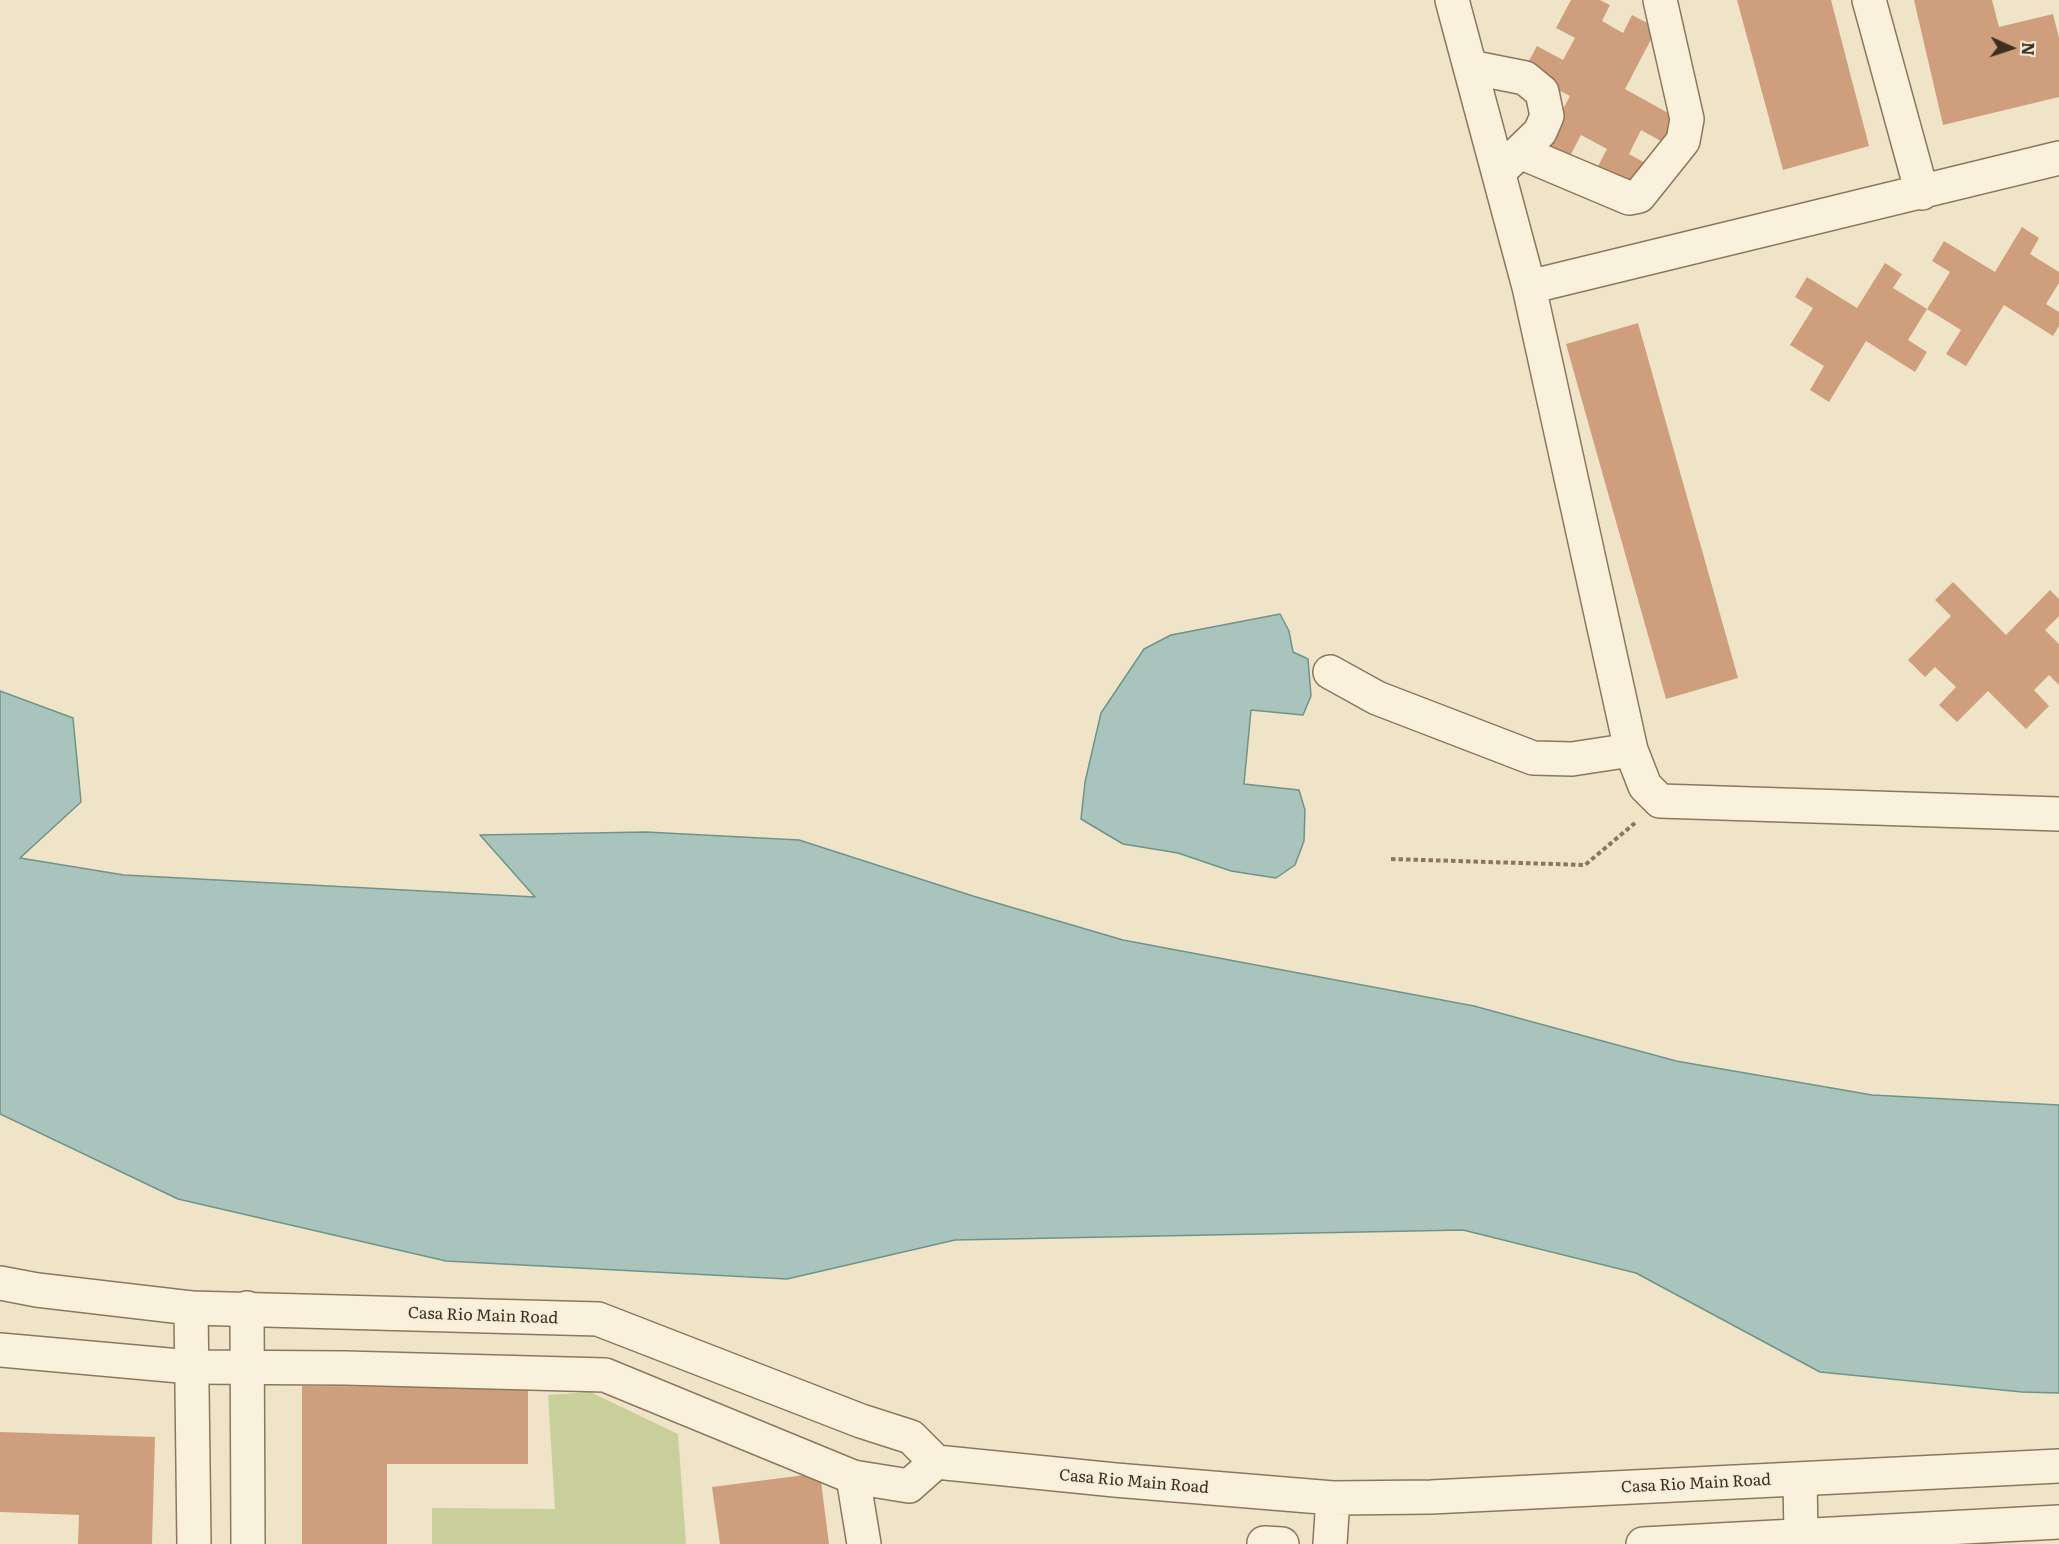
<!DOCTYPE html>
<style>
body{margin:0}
#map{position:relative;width:2059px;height:1544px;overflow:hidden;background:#f0e4c8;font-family:Literata,serif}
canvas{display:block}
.north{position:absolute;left:1981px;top:18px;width:60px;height:60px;-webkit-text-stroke:4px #f7eed8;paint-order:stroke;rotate:93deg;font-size:16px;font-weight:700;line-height:24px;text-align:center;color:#3d2e20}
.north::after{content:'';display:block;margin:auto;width:21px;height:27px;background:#3d2e20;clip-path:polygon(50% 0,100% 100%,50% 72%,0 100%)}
</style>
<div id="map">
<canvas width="2059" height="1544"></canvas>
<div class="north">N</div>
</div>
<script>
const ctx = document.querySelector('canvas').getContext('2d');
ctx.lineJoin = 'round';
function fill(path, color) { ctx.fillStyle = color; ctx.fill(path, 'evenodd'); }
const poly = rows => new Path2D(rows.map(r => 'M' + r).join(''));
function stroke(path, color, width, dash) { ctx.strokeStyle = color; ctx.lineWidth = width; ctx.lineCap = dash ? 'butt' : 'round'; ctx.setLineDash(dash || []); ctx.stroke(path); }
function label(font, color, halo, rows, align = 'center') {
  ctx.font = font + ' Literata,serif'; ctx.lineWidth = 5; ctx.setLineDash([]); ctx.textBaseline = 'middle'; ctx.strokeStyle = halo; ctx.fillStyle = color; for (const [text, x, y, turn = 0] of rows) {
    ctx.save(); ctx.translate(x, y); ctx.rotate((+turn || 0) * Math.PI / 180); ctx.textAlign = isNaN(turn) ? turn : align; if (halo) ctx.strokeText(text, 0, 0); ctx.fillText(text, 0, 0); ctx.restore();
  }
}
const green = poly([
 [590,1392,678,1434,686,1544,432,1544,432,1508,555,1509,548,1395]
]);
const water = poly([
 [1280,614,1289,631,1293,652,1308,659,1311,696,1303,715,1251,710,1244,784,1299,790,1305,810,1304,841,1295,865,1276,878,1231,871,1178,853,1123,844,1081,819,1085,782,1101,713,1144,649,1171,635,1280,614],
 [0,691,73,718,81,802,20,858,124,875,535,897,480,835,646,832,799,840,973,896,1123,940,1474,1006,1676,1061,1872,1095,2059,1105,2059,1393,2022,1392,1820,1372,1636,1273,1463,1230,955,1240,787,1279,446,1261,178,1199,0,1114,0,691]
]);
const building = poly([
 [1571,0,1600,0,1610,5,1602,21,1623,33,1632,15,1657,28,1625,89,1679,119,1666,144,1641,130,1629,154,1647,164,1636,187,1598,166,1607,149,1581,135,1569,158,1544,145,1570,96,1523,72,1537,46,1563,60,1575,38,1556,28],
 [1737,0,1831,0,1869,146,1783,170],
 [1914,0,1992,0,1999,27,2053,14,2059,38,2059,97,1943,125],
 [2022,227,2039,238,2030,254,2059,272,2059,283,2046,304,2059,312,2059,326,2053,336,2004,305,1966,366,1946,354,1961,330,1927,309,1950,272,1932,261,1944,241,1995,272],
 [1885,263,1902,274,1893,288,1927,309,1908,340,1927,352,1915,372,1866,341,1829,402,1810,390,1824,366,1790,345,1813,308,1795,297,1807,277,1857,308],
 [1638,323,1738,678,1666,699,1566,344],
 [1953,582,2006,635,2050,590,2059,599,2059,616,2045,630,2059,644,2059,685,2049,675,2034,690,2049,706,2026,729,1988,691,1957,722,1939,705,1956,687,1935,667,1925,677,1908,660,1951,616,1935,600],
 [302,1386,528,1387,528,1464,387,1464,387,1544,302,1544],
 [0,1432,155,1437,152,1544,78,1544,79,1515,0,1512],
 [820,1473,829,1544,720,1544,712,1487]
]);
const path = poly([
 [1391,859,1585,865,1635,823]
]);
const minor = poly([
 [1452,0,1529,287,1631,750,1645,786,1660,801,2059,814],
 [1869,0,1922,193],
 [1470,67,1525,78,1542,92,1547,116,1540,132,1505,166],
 [1520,152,1629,198,1639,196,1683,141,1687,119,1660,0],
 [1529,287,2059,158],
 [1330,672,1377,698,1533,758,1572,759,1631,750],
 [191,1308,194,1544],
 [247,1308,248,1544],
 [853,1477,864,1544],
 [1264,1543,1282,1544]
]);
const tertiary = poly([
 [0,1283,37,1290,191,1308,598,1319,861,1421,911,1437,936,1462,1115,1480,1333,1498,1431,1497,2059,1466],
 [0,1350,191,1367,345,1368,605,1375,853,1477,909,1486,936,1462],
 [1800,1479,1801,1535],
 [1330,1544,1333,1498],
 [1643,1544,2059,1522]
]);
const streetNames = [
 ["Casa Rio Main Road",483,1316,2],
 ["Casa Rio Main Road",1134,1482,5],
 ["Casa Rio Main Road",1696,1484,-3]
];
fill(green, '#c9cf9b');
fill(water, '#a9c4bc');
stroke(water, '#6f938a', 1.5);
fill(building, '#cf9f7d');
stroke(minor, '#8d765c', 36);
stroke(tertiary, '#8d765c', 36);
stroke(path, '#8d765c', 4, [4.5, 3]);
stroke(minor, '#faf1dc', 33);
stroke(tertiary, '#faf1dc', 33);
label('16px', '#3d2e20', '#f7eed8', streetNames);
</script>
